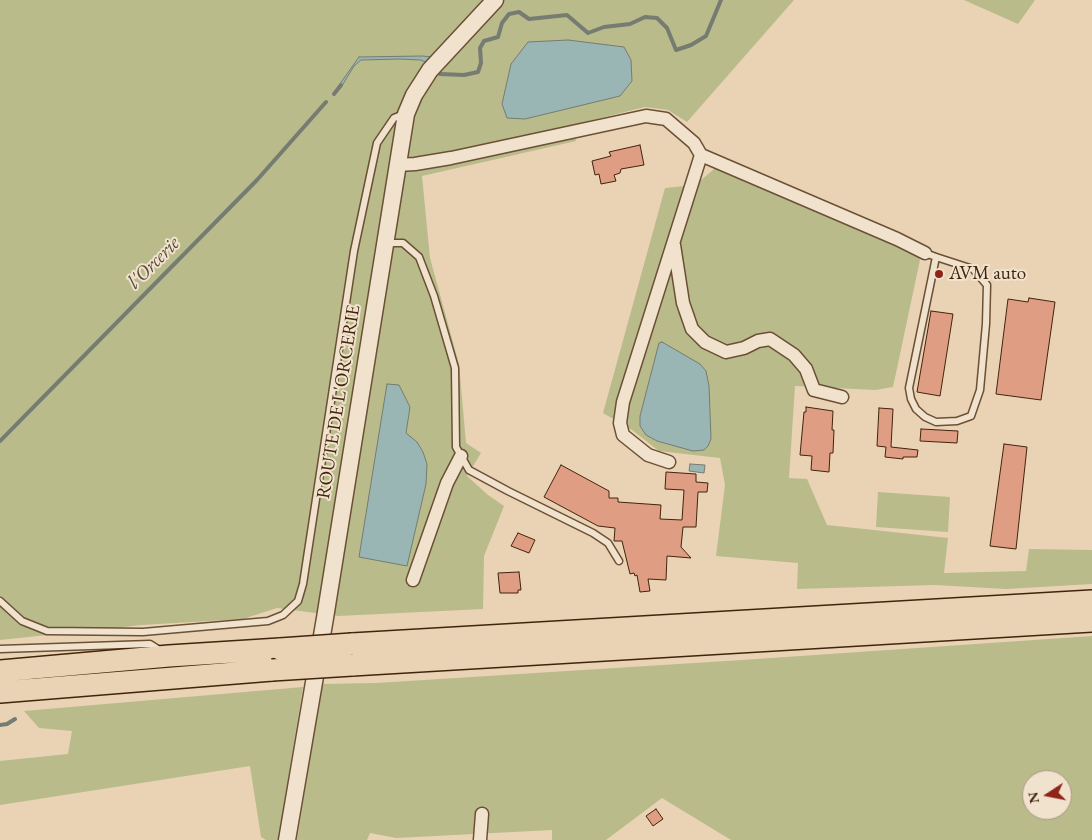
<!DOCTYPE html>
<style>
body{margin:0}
#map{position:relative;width:1092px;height:840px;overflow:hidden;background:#e9d3b4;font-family:"EB Garamond",serif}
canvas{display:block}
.north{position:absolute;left:1022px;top:770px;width:50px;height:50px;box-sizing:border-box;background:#f1e2ce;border:1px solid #ab9680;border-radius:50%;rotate:259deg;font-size:14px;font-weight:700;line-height:20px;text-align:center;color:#41240c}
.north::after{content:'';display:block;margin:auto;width:18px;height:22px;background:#8f2418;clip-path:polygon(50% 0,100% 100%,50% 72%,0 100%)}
</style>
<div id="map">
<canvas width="1092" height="840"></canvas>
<div class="north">N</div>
</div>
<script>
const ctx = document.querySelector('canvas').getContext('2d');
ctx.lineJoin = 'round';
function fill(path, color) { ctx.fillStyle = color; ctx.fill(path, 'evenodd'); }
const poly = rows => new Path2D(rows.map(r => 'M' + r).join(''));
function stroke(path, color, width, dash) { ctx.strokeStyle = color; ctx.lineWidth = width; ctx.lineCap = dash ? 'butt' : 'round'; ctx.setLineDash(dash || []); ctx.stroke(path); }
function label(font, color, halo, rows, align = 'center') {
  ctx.font = font + ' "EB Garamond",serif'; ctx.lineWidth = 4; ctx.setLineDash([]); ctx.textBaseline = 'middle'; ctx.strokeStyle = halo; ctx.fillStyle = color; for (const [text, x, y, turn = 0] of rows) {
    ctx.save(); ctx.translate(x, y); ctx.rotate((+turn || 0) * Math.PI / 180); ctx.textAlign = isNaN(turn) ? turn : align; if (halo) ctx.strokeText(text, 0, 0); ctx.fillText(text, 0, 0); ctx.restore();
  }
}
const green = poly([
 [0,0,794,0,687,122,668,110,645,107,572,125,576,141,422,176,430,258,459,364,466,443,481,453,467,476,488,495,504,506,484,556,483,609,338,616,277,608,243,619,142,625,0,640],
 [964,0,1035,0,1018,24],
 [719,165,904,234,920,260,893,387,875,390,795,386,789,478,807,479,827,525,948,538,944,573,1026,571,1029,549,1092,550,1092,584,1006,589,935,585,797,589,798,563,716,556,725,485,720,458,659,451,632,430,603,413,665,188,695,185],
 [878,492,950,497,948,532,876,527],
 [1092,636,1092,840,731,840,662,798,606,840,552,840,552,830,396,838,370,833,367,840,297,840,322,684,376,683,742,660],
 [1032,780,1062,780,1062,810,1032,810],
 [303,687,278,840,266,840,261,837,250,766,0,805,0,761,68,754,72,731,39,728,24,711]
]);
const water = poly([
 [568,40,624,47,631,60,632,81,620,96,525,119,507,118,502,104,511,64,528,42,568,40],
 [359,57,423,56,432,57,427,63,421,60,399,59,361,60,354,66,340,89,337,88,359,57],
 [662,342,700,364,706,371,709,386,711,439,708,446,704,450,693,451,657,441,646,435,640,426,640,416,659,343,662,342],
 [387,384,399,385,410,407,406,433,417,442,423,452,427,464,426,484,407,566,359,557,387,384],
 [690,464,705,465,704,473,689,471,690,464]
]);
const stream = poly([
 [440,74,464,75,478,72,481,63,480,48,484,41,498,37,502,23,509,14,519,12,529,19,567,15,588,33,604,27,630,24,645,17,657,18,667,28,676,50,691,45,706,36,721,0],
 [334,94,341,85],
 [0,441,257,180,326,102],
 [0,725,7,724,15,719]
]);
const building = poly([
 [640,145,644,165,621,169,620,173,614,175,616,181,601,184,599,174,595,175,592,161,611,156,609,152,640,145],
 [1029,298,1055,302,1041,400,996,394,1008,299,1028,302,1029,298],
 [931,311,953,314,940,396,917,392,931,311],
 [806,407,833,411,832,430,834,430,833,453,830,453,829,472,811,470,812,456,800,455,804,412,806,412,806,407],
 [879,408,893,409,891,447,918,450,917,457,903,457,903,459,885,457,886,447,877,446,879,408],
 [921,429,958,431,957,443,920,441,921,429],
 [1004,444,1027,447,1016,549,990,546,1004,444],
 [561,465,609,491,609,498,618,498,618,502,661,505,660,519,682,520,684,490,665,489,666,472,696,474,696,482,708,483,707,492,698,492,696,527,683,527,681,547,691,558,667,556,666,580,648,579,650,591,640,592,637,575,635,576,634,573,630,574,622,541,614,541,615,528,598,526,544,497,561,465],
 [518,533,535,540,529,553,511,546,518,533],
 [519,572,521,590,518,590,518,593,500,593,498,573,519,572],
 [656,809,663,819,653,826,646,816,656,809]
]);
const service = poly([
 [386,243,403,243,419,257,434,296,455,368,456,447,469,470,508,491,593,533,608,543,619,561],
 [925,253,936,257,973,269,987,285,986,324,980,390,971,416,957,421,936,422,925,417,916,409,911,399,909,388,936,257],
 [0,601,22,621,47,631,143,632,268,621,283,615,298,601,303,584,354,251,377,143,394,118,404,114],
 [0,649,150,644,161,651]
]);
const minor = poly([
 [397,165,415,164,451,158,646,116,666,119,694,143,701,155,897,239,925,253],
 [674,245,683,303,692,329,705,342,726,352,744,348,758,341,770,339,794,355,806,369,814,390,842,397],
 [669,462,648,455,623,435,620,423,623,402,701,155],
 [413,580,447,483,461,456],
 [480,840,482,814]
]);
const tertiary = poly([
 [287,840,325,618,406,114,414,95,430,70,495,0]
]);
const trunk = poly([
 [352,644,1092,601],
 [352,665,1092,621],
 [0,671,169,656,280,649],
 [0,692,272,670]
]);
const trunkBridge = poly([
 [280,649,352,644],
 [272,670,352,665]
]);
const markers = [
 [939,274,5,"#8f2418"]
];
const poiNames = [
 ["AVM auto",949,274]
];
const streetNames = [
 ["ROUTE DE L'ORCERIE",339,402,-81]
];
const waterNames = [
 ["l'Orcerie",154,263,-45]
];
fill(green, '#b9bb8b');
fill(water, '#99b6b5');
stroke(water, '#767c71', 1);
stroke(stream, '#767c71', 4);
fill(building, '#df9d84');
stroke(building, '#41240c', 1);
stroke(service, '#6b5036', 9);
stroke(minor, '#6b5036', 15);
stroke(tertiary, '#6b5036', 19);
stroke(trunk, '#41240c', 24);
stroke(service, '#f1e2ce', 6);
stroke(minor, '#f1e2ce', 12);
stroke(tertiary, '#f1e2ce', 16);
stroke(trunk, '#e9d3b4', 21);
stroke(trunkBridge, '#41240c', 24, []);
stroke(trunkBridge, '#e9d3b4', 21);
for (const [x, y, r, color] of markers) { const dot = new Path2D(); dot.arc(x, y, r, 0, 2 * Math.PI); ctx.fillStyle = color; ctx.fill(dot); stroke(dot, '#f1e2ce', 2); }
label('19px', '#41240c', '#f1e2ce', poiNames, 'left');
label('19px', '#41240c', '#f1e2ce', streetNames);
label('italic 20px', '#574836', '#f1e2ce', waterNames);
</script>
